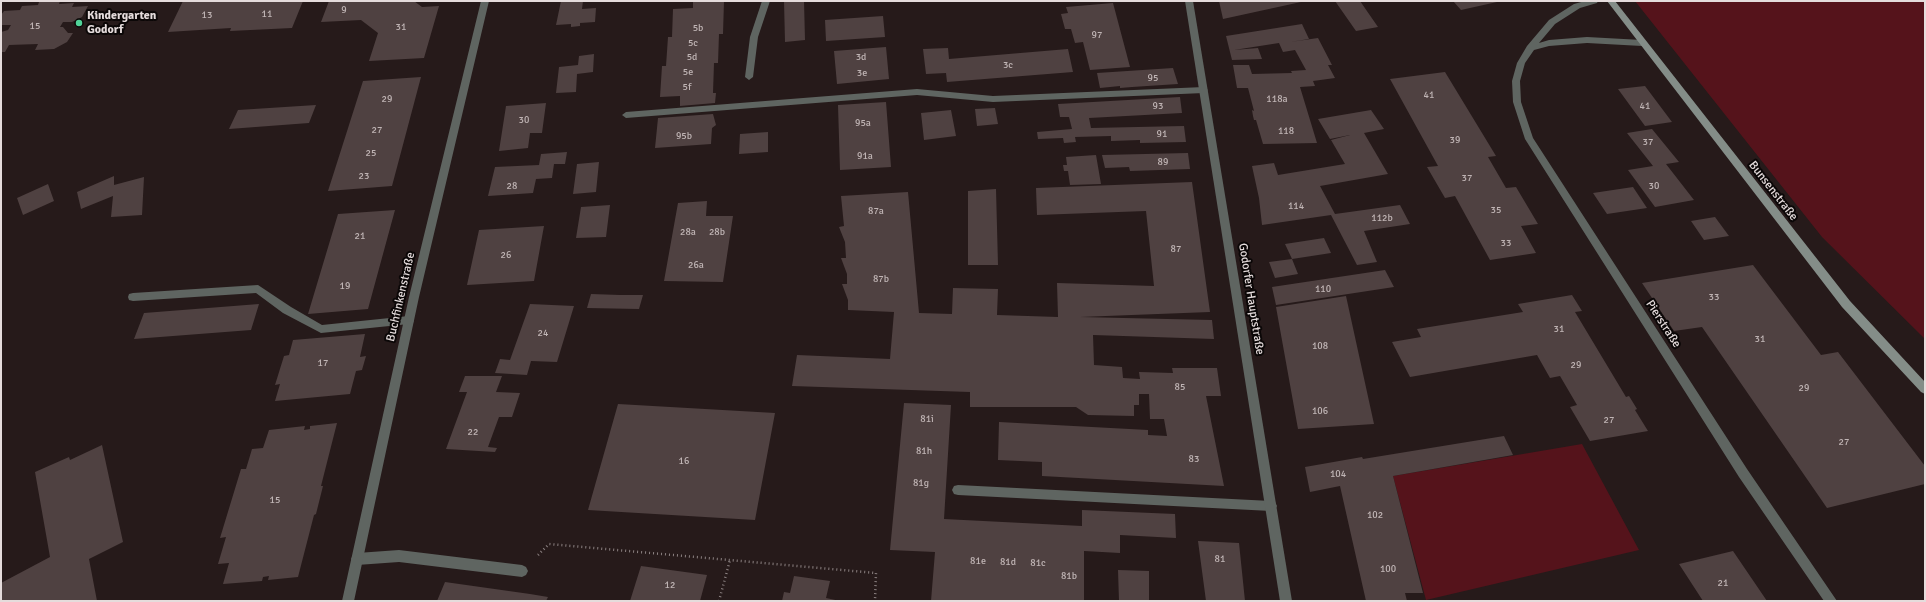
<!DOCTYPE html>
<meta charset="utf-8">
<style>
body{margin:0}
#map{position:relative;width:1926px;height:602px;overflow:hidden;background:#261a1a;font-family:Signika,sans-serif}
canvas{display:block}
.frame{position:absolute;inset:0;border:2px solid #e5dcdc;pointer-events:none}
</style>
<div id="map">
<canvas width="1926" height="602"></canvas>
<div class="frame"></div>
</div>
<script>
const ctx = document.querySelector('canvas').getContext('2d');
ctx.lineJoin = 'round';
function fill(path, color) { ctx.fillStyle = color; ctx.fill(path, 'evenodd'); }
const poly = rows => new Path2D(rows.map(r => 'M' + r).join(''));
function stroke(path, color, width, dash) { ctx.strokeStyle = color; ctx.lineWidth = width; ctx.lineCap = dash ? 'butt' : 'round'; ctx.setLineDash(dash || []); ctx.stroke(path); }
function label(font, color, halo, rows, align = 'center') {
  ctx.font = font + ' Signika,sans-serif'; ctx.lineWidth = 4; ctx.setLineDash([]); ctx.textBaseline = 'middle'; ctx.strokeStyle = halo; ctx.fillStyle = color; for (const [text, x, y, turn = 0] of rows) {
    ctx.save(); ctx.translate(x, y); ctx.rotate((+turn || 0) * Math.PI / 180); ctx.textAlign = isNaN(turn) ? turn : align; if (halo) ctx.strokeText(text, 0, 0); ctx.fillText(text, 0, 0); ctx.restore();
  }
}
const green = poly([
 [1635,1,1925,1,1925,339,1822,237],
 [1582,444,1639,550,1426,600,1393,476]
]);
const building = poly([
 [60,1,59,4,74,3,72,7,88,6,82,17,72,22,63,22,60,27,63,27,68,33,73,33,67,42,54,49,35,50,38,44,9,45,5,52,1,52,1,32,8,30,11,25,1,25,1,15,4,11,20,10,22,6,38,5,39,2],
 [183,1,303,1,292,28,230,31,231,28,168,32],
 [329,1,414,1,422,7,439,6,424,58,369,61,378,33,361,20,321,22],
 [561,1,583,1,582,9,596,8,595,22,580,23,580,26,571,27,571,24,556,25],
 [693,1,724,1,723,34,719,34,718,63,714,63,713,93,716,93,715,103,680,106,680,96,660,97,662,66,666,66,668,37,672,37,673,9,693,8],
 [784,1,804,1,805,40,785,42],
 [1219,1,1301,1,1301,2,1223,19],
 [1335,1,1360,1,1378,27,1356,31],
 [1453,1,1497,1,1497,2,1461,10],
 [1113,3,1130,67,1090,70,1083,42,1075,43,1071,29,1065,29,1061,14,1068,13,1066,7],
 [883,16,885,37,826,41,825,20],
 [1302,24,1309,39,1290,42,1318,38,1332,65,1328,65,1335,78,1313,81,1315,86,1300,87,1317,143,1263,144,1256,120,1254,120,1253,116,1252,110,1254,111,1248,88,1237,88,1233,65,1249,65,1252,74,1292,73,1291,71,1306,70,1295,50,1283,52,1279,43,1234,50,1258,48,1262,59,1232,60,1226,36],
 [886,47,889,79,837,84,834,51],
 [948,48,949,59,1068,49,1073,72,947,82,946,73,926,74,923,49],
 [594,54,593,72,577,74,576,92,556,93,559,67,578,65,579,56],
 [1173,68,1178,84,1132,87,1120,88,1120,86,1100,88,1097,73],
 [1445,72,1496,156,1488,157,1506,188,1516,187,1538,224,1521,226,1536,253,1490,260,1455,196,1445,198,1427,167,1438,166,1390,79],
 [421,77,392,186,328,191,363,81],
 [1645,86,1672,122,1645,126,1618,89],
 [1180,97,1182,113,1089,118,1091,128,1184,126,1186,142,1140,143,1140,140,1111,141,1111,136,1075,137,1076,142,1064,143,1063,138,1038,139,1037,132,1072,129,1069,117,1060,117,1058,104],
 [886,102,891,167,840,170,838,105],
 [546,103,542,133,530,133,528,148,499,151,506,106],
 [316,105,309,123,229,129,238,110],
 [995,108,998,124,977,126,975,109],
 [951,110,956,136,924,140,921,113],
 [1371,110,1384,129,1364,133,1388,174,1320,186,1335,214,1400,205,1410,224,1364,231,1377,262,1357,265,1331,215,1262,225,1259,198,1252,166,1274,163,1278,175,1345,164,1331,140,1350,135,1330,139,1318,119],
 [713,114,716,125,712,128,711,144,655,148,658,118],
 [1652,129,1679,162,1666,164,1694,200,1655,207,1628,170,1653,166,1627,133],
 [768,132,768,152,739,154,740,134],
 [567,152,565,164,554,164,552,178,536,179,533,193,488,196,495,167,539,165,541,154],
 [1188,153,1190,169,1130,171,1129,167,1105,168,1102,155],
 [1096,155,1101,184,1070,185,1068,171,1064,171,1063,165,1067,165,1066,157],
 [599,162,596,192,573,194,577,164],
 [114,176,114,185,144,177,142,215,111,217,113,196,81,209,77,192],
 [1192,182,1210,312,1080,317,1212,320,1214,339,1093,335,1094,365,1122,367,1123,378,1140,379,1139,372,1173,373,1172,368,1217,368,1221,396,1206,396,1224,486,1042,476,1042,462,998,460,999,422,1148,430,1148,435,1167,436,1164,419,1150,419,1149,394,1139,394,1139,405,1134,405,1134,416,1088,415,1076,407,970,407,970,392,792,386,797,355,890,359,894,312,848,310,848,300,842,284,847,284,847,274,841,258,846,258,845,242,839,227,844,226,841,196,908,192,919,313,952,314,953,288,998,289,997,315,1058,317,1057,283,1154,286,1146,211,1037,215,1036,188],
 [48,184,54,201,23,215,17,198],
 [1633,187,1647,208,1607,214,1593,193],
 [996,189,998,265,968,265,968,191],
 [707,201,706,216,733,216,723,282,664,281,678,203],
 [610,205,606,237,576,238,581,207],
 [395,210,368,309,308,314,338,214],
 [1715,217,1729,236,1704,240,1691,221],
 [544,226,534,281,467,285,479,230],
 [1324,238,1331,253,1292,259,1298,274,1275,278,1269,262,1292,259,1285,244],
 [1753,265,1821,355,1838,352,1925,466,1925,484,1827,508,1702,327,1674,331,1642,283],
 [1385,270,1394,287,1276,305,1272,287],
 [591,294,620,295,643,295,639,309,587,308],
 [1572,295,1582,311,1575,312,1626,397,1629,396,1637,409,1635,410,1648,431,1590,441,1570,407,1577,405,1560,376,1550,378,1537,355,1410,377,1392,342,1421,337,1417,329,1523,312,1518,304],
 [1346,296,1374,424,1298,429,1276,307],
 [259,304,251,330,134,339,144,313],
 [530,304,574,306,557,362,531,361,527,375,495,373,500,359,510,360],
 [365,334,360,357,366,356,362,370,356,371,350,394,275,401,280,384,275,385,284,356,289,355,293,340],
 [465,376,502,376,496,392,520,393,512,417,499,417,488,447,497,448,495,452,446,449,467,392,459,392],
 [904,403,951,405,944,519,1082,526,1082,510,1175,514,1176,538,1120,535,1120,553,1084,551,1084,601,931,601,935,552,890,550],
 [618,404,775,413,755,520,588,510],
 [337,423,321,486,323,486,316,514,314,515,298,577,268,580,269,576,263,577,262,581,223,584,229,563,218,564,226,537,220,538,241,469,246,469,252,449,263,448,269,430,305,426,304,430,310,429,310,426],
 [1504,436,1513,455,1393,476,1423,593,1405,593,1407,601,1366,601,1340,486,1310,492,1305,467,1362,457,1363,459],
 [102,445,123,542,89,559,97,601,1,601,1,583,50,557,35,472,69,457,70,460],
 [1198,541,1239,543,1245,601,1206,601],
 [1733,551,1767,601,1703,601,1679,564],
 [641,566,707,575,700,601,630,601],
 [1118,570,1149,571,1149,601,1119,601],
 [794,576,830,581,826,598,840,601,782,601,784,592,790,593],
 [445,582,530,594,548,597,546,601,437,601]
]);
const path = poly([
 [538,555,549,544,876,573,875,601],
 [719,601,730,560]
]);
const service = poly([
 [762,1,770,1,758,37,753,77,749,80,745,77,750,37,762,1],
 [1204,87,1208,90,1204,93,993,102,917,95,626,118,622,115,626,112,917,89,993,96,1204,87],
 [258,285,291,307,322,325,409,316,413,317,414,320,413,323,409,324,321,333,283,313,256,293,133,301,129,300,128,297,129,294,133,293,258,285],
 [958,485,1271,501,1275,502,1277,506,1275,510,1271,511,958,495,954,494,952,490,954,486,958,485],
 [399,550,522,565,526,567,528,571,526,575,522,577,399,562,357,565,353,563,351,559,353,555,357,553,399,550]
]);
const minor = poly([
 [481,1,489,1,419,297,354,601,342,601,409,297,481,1],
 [1585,1,1598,1,1597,3,1580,8,1555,24,1539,43,1549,40,1587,37,1642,40,1646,43,1642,46,1587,43,1549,46,1534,50,1525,63,1520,81,1521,102,1533,138,1747,469,1837,601,1824,601,1739,477,1525,139,1513,102,1512,81,1517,63,1527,46,1549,20,1574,4,1585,1]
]);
const tertiary = poly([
 [1185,1,1193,1,1292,601,1280,601,1185,1]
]);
const secondary = poly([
 [1607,1,1615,1,1850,301,1925,382,1925,394,1921,392,1842,307,1607,1]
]);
const markers = [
 [79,23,4,"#50d398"]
];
const numberNames = [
 ["9",344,10],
 ["11",267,14],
 ["13",207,15],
 ["15",35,26],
 ["31",401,27],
 ["5b",698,28],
 ["97",1097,35],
 ["5c",693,43],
 ["5d",692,57],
 ["3d",861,57],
 ["3c",1008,65],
 ["5e",688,72],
 ["3e",862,73],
 ["95",1153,78],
 ["5f",687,87],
 ["41",1429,95],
 ["29",387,99],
 ["118a",1277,99],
 ["93",1158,106],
 ["41",1645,106],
 ["30",524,120],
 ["95a",863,123],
 ["27",377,130],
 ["118",1286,131],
 ["91",1162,134],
 ["95b",684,136],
 ["39",1455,140],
 ["37",1648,142],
 ["25",371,153],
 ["91a",865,156],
 ["89",1163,162],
 ["23",364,176],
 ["37",1467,178],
 ["28",512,186],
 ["30",1654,186],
 ["114",1296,206],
 ["35",1496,210],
 ["87a",876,211],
 ["112b",1382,218],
 ["28a",688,232],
 ["28b",717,232],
 ["21",360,236],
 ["33",1506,243],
 ["87",1176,249],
 ["26",506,255],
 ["26a",696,265],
 ["87b",881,279],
 ["19",345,286],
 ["110",1323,289],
 ["33",1714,297],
 ["31",1559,329],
 ["24",543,333],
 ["31",1760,339],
 ["108",1320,346],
 ["17",323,363],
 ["29",1576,365],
 ["85",1180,387],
 ["29",1804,388],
 ["106",1320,411],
 ["81i",927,419],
 ["27",1609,420],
 ["22",473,432],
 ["27",1844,442],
 ["81h",924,451],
 ["83",1194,459],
 ["16",684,461],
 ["104",1338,474],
 ["81g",921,483],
 ["15",275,500],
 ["102",1375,515],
 ["81",1220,559],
 ["81e",978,561],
 ["81d",1008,562],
 ["81c",1038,563],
 ["100",1388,569],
 ["81b",1069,576],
 ["21",1723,583],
 ["12",670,585]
];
const poiNames = [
 ["Kindergarten",87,16],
 ["Godorf",87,30]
];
const streetNames = [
 ["Bunsenstraße",1773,191,52],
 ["Buchfinkenstraße",401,297,-77],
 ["Godorfer Hauptstraße",1251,299,81],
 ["Pierstraße",1663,324,57]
];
fill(green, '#55131b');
fill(building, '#4f4141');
stroke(path, '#8b8181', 2.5, [1, 3]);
fill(service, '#5f6561');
fill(minor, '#5f6561');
fill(tertiary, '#5f6561');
fill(secondary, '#848d88');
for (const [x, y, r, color] of markers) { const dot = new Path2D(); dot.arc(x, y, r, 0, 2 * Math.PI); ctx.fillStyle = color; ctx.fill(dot); stroke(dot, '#0b0707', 1.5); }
label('10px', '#c0b5b5', null, numberNames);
label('bold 12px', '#e5dcdc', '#0b0707', poiNames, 'left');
label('12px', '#e5dcdc', '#0b0707', streetNames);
</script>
